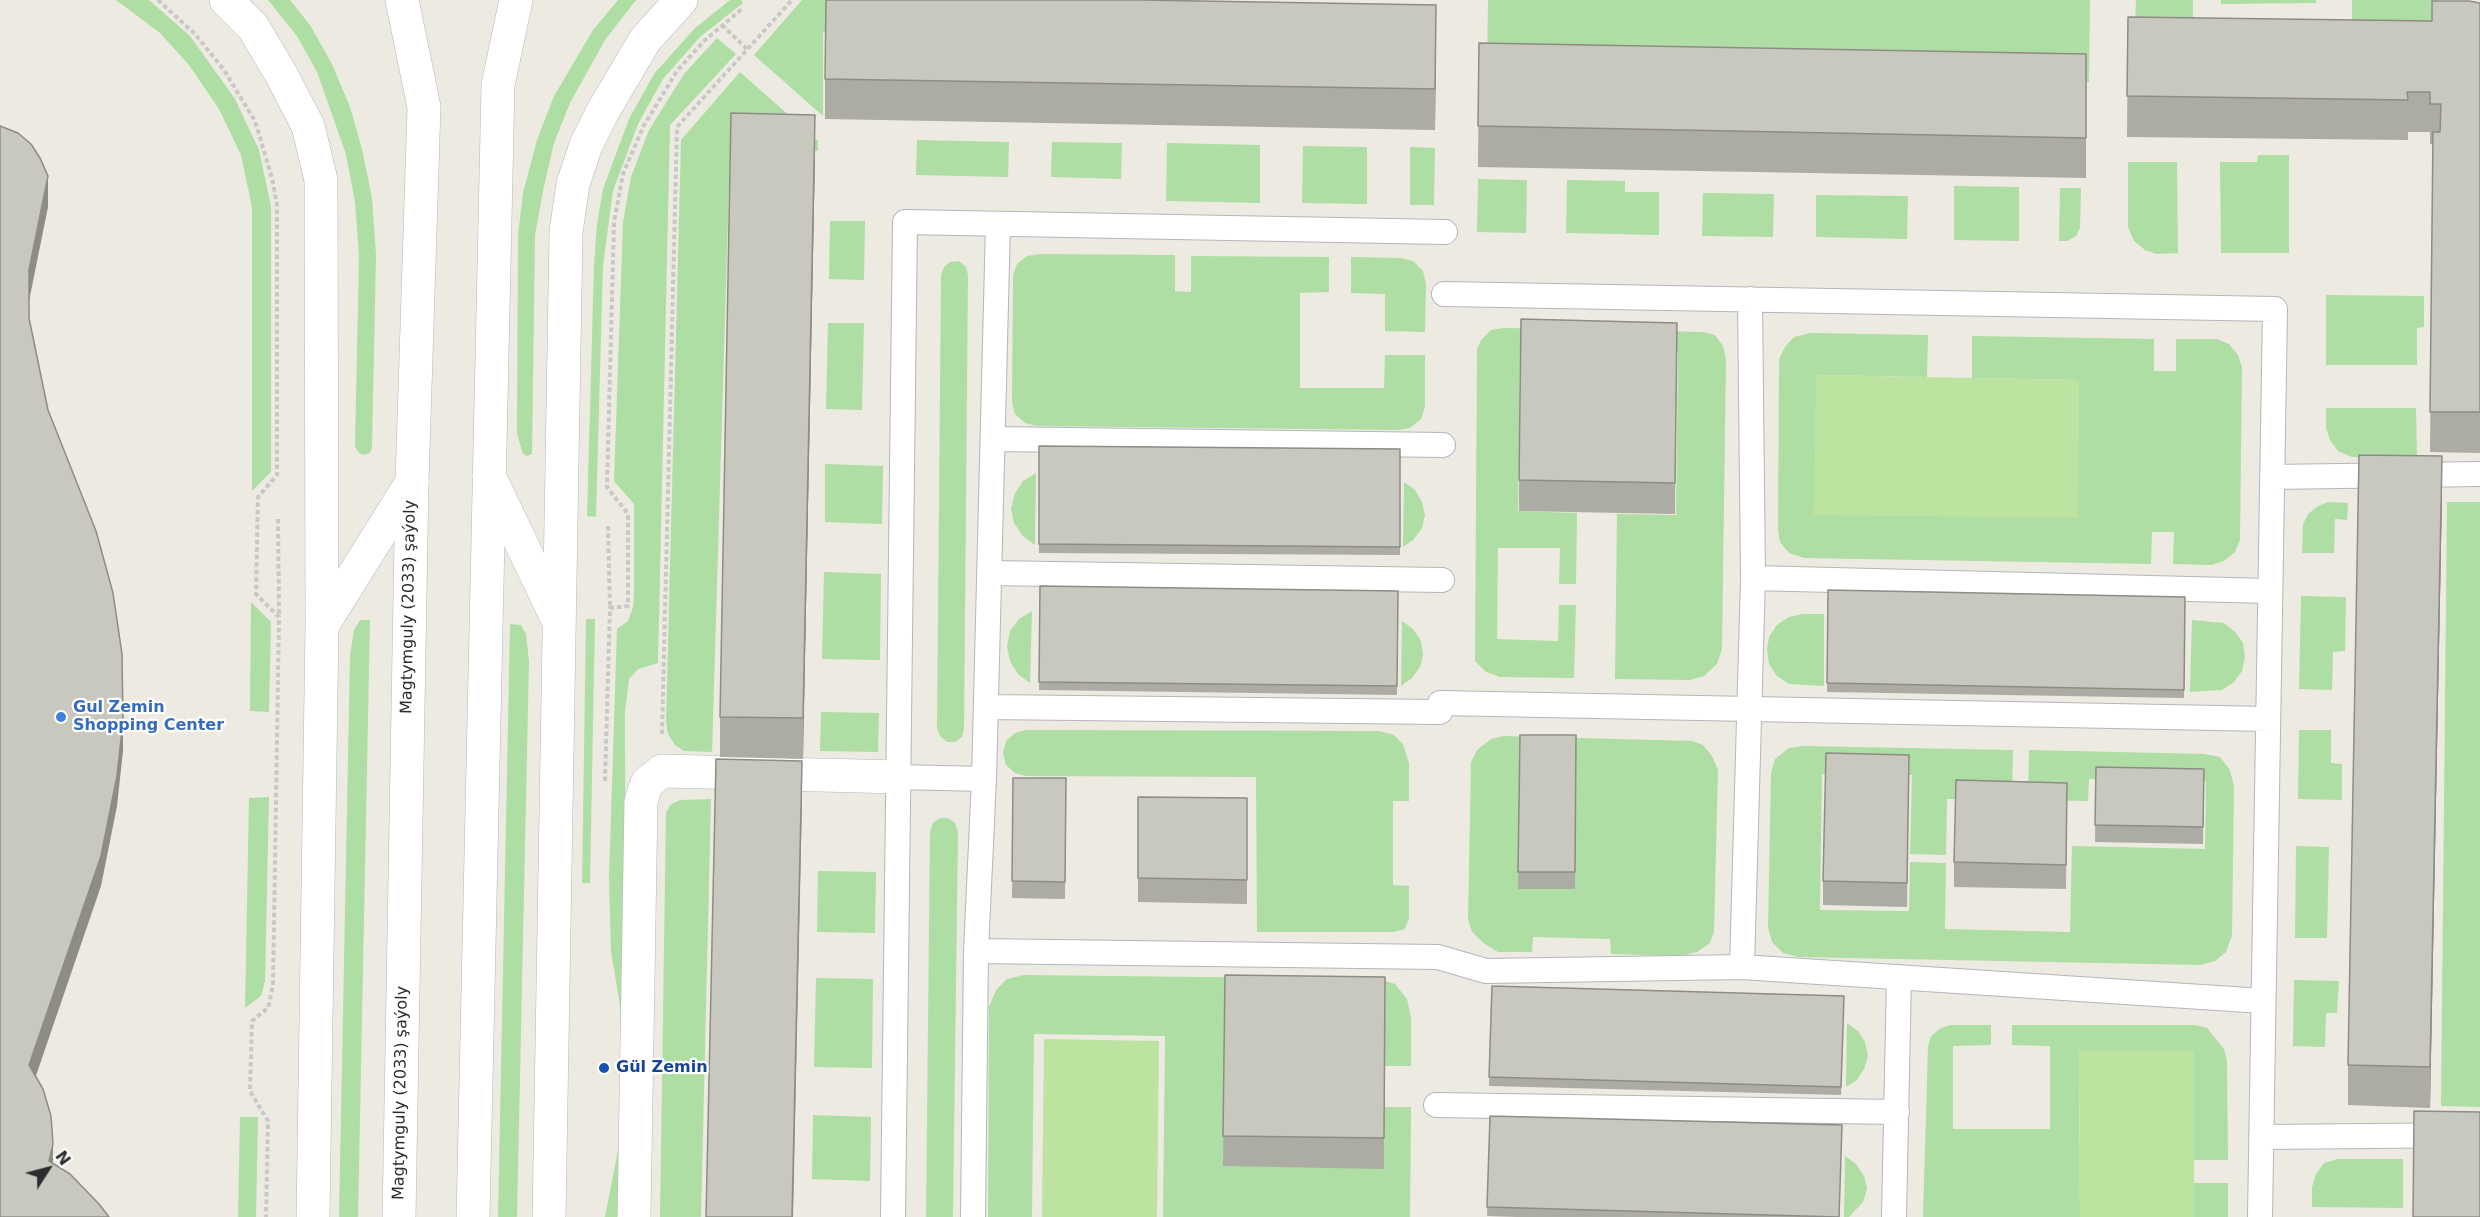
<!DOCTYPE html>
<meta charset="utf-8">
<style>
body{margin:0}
#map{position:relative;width:2480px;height:1217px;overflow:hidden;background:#edeae1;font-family:"DejaVu Sans",sans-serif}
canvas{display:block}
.north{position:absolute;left:18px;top:1139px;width:60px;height:60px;-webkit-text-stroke:4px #fff;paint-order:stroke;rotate:54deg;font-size:16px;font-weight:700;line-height:24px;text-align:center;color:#2d2d2d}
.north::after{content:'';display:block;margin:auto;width:21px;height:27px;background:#2d2d2d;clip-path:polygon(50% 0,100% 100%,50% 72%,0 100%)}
</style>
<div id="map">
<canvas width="2480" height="1217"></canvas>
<div class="north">N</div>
</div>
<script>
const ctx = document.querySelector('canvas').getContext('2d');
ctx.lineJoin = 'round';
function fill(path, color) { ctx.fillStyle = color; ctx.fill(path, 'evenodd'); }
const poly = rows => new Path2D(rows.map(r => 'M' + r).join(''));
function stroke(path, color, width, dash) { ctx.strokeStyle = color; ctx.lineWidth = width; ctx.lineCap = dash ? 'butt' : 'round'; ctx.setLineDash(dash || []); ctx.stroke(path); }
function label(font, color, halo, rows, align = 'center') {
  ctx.font = font + ' "DejaVu Sans",sans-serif'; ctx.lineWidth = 4.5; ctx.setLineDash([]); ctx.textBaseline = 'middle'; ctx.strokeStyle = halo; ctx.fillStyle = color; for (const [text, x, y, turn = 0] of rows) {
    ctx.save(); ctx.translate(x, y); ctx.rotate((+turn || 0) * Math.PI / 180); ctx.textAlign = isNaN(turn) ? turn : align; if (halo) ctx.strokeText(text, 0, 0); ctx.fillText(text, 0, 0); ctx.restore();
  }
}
const green = poly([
 [116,0,149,0,190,36,235,99,259,150,271,206,271,472,252,491,252,207,241,155,219,109,189,65,160,33],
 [268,0,290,0,310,25,332,64,350,107,362,149,372,198,376,254,372,447,370,453,363,455,358,452,355,446,359,255,355,202,346,154,317,72,297,36],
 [618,0,636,0,605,40,570,103,554,143,543,191,535,235,532,454,527,456,523,454,517,434,518,235,523,193,537,140,554,96,593,30],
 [730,0,741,0,743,3,700,37,663,79,638,124,613,191,603,265,596,517,587,516,594,265,597,224,603,189,629,119,654,74,694,29],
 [802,0,877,0,877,33,823,32,823,116,754,55],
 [1488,0,2090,0,2089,82,1487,72],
 [2136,0,2193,0,2193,23,2135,23],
 [2221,0,2316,0,2316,3,2221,4],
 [2352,0,2438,0,2439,22,2352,23],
 [717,38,736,54,670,125,658,663,638,669,629,679,625,712,626,1184,618,1217,605,1217,623,1125,620,1005,611,952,609,878,617,629,628,621,633,607,634,593,634,504,614,481,623,222,631,177,649,130,684,74],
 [740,72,818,141,818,151,730,151,712,752,684,751,675,745,668,734,666,722,681,140],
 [917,140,1009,142,1008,177,916,175],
 [1052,142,1122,143,1121,179,1051,177],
 [1167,143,1260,145,1260,203,1166,201],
 [1303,146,1367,147,1367,204,1302,203],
 [1410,147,1435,148,1434,205,1410,205],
 [2258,155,2289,155,2289,253,2221,253,2220,162,2257,162],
 [2128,162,2177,162,2178,253,2157,254,2145,250,2134,241,2128,227],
 [1478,179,1527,180,1526,233,1477,232],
 [1567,180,1625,181,1625,192,1659,192,1659,235,1566,233],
 [1954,186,2019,187,2019,241,1954,240],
 [2060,188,2081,188,2080,228,2076,236,2067,241,2059,241],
 [1703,193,1774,194,1773,237,1702,236],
 [1816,195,1908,196,1907,239,1816,237],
 [830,221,865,221,864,280,829,279],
 [1041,254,1175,255,1175,291,1191,292,1191,256,1329,257,1329,292,1300,293,1300,388,1384,388,1385,355,1425,355,1425,406,1421,419,1410,428,1397,430,1037,426,1025,423,1015,414,1012,402,1013,275,1017,264,1027,256],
 [1351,257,1401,258,1413,261,1423,271,1426,284,1425,332,1385,331,1385,294,1351,293],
 [959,261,966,267,968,275,964,729,962,737,955,742,947,742,940,736,937,728,941,275,944,267,950,262],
 [2326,295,2424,296,2424,327,2417,328,2417,365,2326,365],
 [828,323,864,323,862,410,826,409],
 [1503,328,1580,329,1580,350,1520,350,1518,511,1577,513,1576,584,1559,584,1560,548,1498,548,1497,639,1558,641,1559,605,1576,605,1574,678,1500,677,1486,672,1475,661,1477,349,1481,340,1491,330],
 [1619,330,1703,332,1715,335,1723,346,1726,360,1722,649,1717,664,1704,676,1690,680,1615,679,1617,514,1676,515,1678,352,1619,351],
 [1810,333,1928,335,1927,377,1816,375,2077,518,2079,380,1972,378,1972,336,2154,339,2154,371,2176,371,2176,339,2217,339,2229,344,2238,355,2242,367,2240,540,2235,552,2224,561,2211,565,2173,564,2174,532,2152,532,2151,564,1804,558,1789,553,1780,542,1778,530,1779,359,1785,347,1794,337],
 [2326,408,2416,408,2417,457,2352,457,2338,451,2330,440,2326,428],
 [825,464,883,466,882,524,825,522],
 [1036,473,1035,545,1023,536,1014,523,1011,509,1015,493,1023,481],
 [1404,482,1415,490,1422,502,1425,515,1422,528,1414,539,1403,547],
 [2328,502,2348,503,2347,520,2335,519,2334,553,2302,553,2303,524,2308,514,2318,506],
 [2447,502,2480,502,2480,1107,2441,1106],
 [824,572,881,574,880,660,822,659],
 [2301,596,2346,597,2345,651,2333,652,2332,690,2299,689],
 [251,602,271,622,269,712,250,711],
 [1032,611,1030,683,1018,674,1010,661,1007,646,1010,631,1019,619],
 [1803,614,1824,614,1824,686,1789,684,1777,676,1769,664,1767,650,1769,637,1777,625,1789,617],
 [586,619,595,619,590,883,582,883],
 [360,620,370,620,358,1217,339,1217,350,656,354,630],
 [2192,620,2224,623,2235,632,2243,643,2245,657,2242,671,2234,682,2222,690,2190,692],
 [1402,621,1413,629,1421,641,1423,654,1420,667,1412,678,1401,686],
 [510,624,521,625,526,634,529,661,517,1217,498,1217],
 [821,712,879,713,878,752,820,751],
 [1026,730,1379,731,1394,735,1403,744,1409,763,1409,801,1393,801,1393,885,1409,886,1409,918,1405,929,1394,932,1257,932,1256,777,1026,776,1015,773,1006,765,1003,753,1006,741,1015,733],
 [2299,730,2331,730,2331,763,2342,764,2342,800,2298,799],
 [1504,736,1692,741,1703,745,1712,756,1718,770,1714,932,1710,943,1697,952,1681,956,1611,954,1610,939,1533,937,1532,952,1498,952,1485,944,1472,932,1468,919,1471,762,1477,750,1491,739],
 [1803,746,2013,750,2012,800,1947,799,1946,855,1910,854,1912,775,1822,774,1820,910,1909,911,1910,862,1946,863,1945,929,2070,932,2072,846,2205,849,2206,781,2089,779,2088,801,2028,800,2029,750,2204,754,2220,757,2230,770,2234,787,2232,936,2226,952,2215,961,2200,965,1798,957,1783,953,1772,942,1768,928,1771,773,1775,759,1789,748],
 [269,797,265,981,261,996,245,1008,249,798],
 [711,799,701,1217,660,1217,666,813,670,805,680,800],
 [940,818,948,818,955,823,958,832,953,1217,926,1217,930,831,933,823],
 [2296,846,2329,847,2327,938,2295,938],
 [818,871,876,872,875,933,817,932],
 [1024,975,1379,979,1395,984,1407,999,1411,1018,1411,1066,1385,1066,1385,1008,1384,1168,1385,1107,1411,1107,1410,1217,1163,1217,1165,1036,1034,1034,1032,1217,988,1217,989,1007,996,990,1007,979],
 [816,978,873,979,872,1068,814,1067],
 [2294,980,2339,981,2337,1013,2326,1013,2325,1047,2293,1046],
 [1847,1023,1858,1031,1865,1042,1868,1056,1864,1069,1857,1080,1846,1087],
 [1950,1025,1991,1025,1991,1045,1953,1046,1953,1129,2050,1129,2050,1046,2012,1045,2012,1025,2195,1025,2207,1028,2224,1049,2227,1061,2228,1160,2194,1160,2193,1051,2079,1051,2080,1217,1923,1217,1928,1046,1931,1036,1941,1028],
 [813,1115,871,1117,870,1181,812,1179],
 [240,1117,258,1117,256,1217,238,1217],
 [1845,1156,1856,1164,1864,1176,1867,1189,1863,1202,1849,1217,1844,1217],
 [2338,1159,2403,1159,2403,1208,2312,1207,2312,1187,2316,1174,2324,1163],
 [2194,1183,2228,1183,2228,1217,2194,1217]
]);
const pitch = poly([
 [1816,375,2079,380,2078,518,1814,515],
 [1044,1039,1159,1041,1157,1217,1042,1217],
 [2079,1051,2194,1051,2194,1217,2080,1217]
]);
const path = poly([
 [158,0,195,34,224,70,255,121,272,178,277,205,277,475,258,497,256,594,279,617,273,986,268,1008,252,1021,250,1091,268,1121,266,1217],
 [722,25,747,49],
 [278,519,279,616],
 [608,526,610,608],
 [662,734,677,127,792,0],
 [605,781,610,608,628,606,628,514,607,487,614,222,623,174,643,127,677,71,704,41,743,8]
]);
const lane = poly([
 [1444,294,2275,309,2260,1217],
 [993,439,1443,445],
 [2272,477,2480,474],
 [989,573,1442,580],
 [1753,578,2270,591],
 [1440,703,2268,719],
 [986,707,1440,712],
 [899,777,984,779],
 [976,951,1438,957,1486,971,1742,967,1753,578,1750,299],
 [1742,967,2263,1001],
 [1436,1105,1897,1112],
 [2261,1137,2480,1135],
 [893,1217,905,222,1445,232],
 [973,1217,976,951,984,779,998,224],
 [1894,1217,1899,977]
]);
const street = poly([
 [226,0,253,27,281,74,308,126,321,180,322,626,313,1217],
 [489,476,557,618],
 [322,626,412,482],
 [549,1217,566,232,573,184,586,145,603,111,645,40,681,0],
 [634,1217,641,801,647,783,662,771,899,777]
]);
const secondary = poly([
 [399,1217,412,482,424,107,402,0],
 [473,1217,498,85,516,0]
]);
const wall = poly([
 [2480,3,2480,453,2430,452,2433,144,2430,144,2430,132,2408,132,2408,140,2127,137,2128,17,2432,21],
 [1479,43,2086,54,2086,178,1478,167],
 [1436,45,1435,130,825,119,825,79],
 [815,155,803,759,720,757,720,717],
 [1677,323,1675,514,1519,511,1519,480],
 [1039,446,1400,449,1400,555,1039,553],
 [2442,496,2430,1108,2348,1105,2348,1065],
 [1040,586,1398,591,1397,695,1039,690],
 [1828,590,2185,597,2184,698,1827,692],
 [1520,735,1576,735,1575,889,1518,889],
 [1909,755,1907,907,1823,905,1823,881],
 [2096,767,2204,769,2203,844,2095,842],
 [1013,778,1066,778,1065,899,1012,898],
 [1138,797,1247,798,1247,904,1138,902],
 [2067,807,2066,889,1954,887,1954,862],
 [1225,975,1385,977,1384,1169,1223,1166],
 [1492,986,1844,996,1841,1095,1489,1086],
 [1490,1116,1840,1217,1517,1217,1487,1216]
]);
const shadedWall = poly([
 [1436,5,1436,45,1435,130,1435,89],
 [815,115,815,155,803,759,803,718],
 [48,176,48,207,29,301,29,270],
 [2442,456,2442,496,2430,1108,2430,1067],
 [123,720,123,751,117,806,101,886,29,1096,29,1065],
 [802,761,802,801,793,1217,792,1217],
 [53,1144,53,1175,49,1161]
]);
const building = poly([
 [826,0,1141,0,1436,5,1435,89,825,79,826,0],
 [2432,1,2469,1,2480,3,2480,412,2430,412,2433,132,2440,132,2441,104,2430,104,2430,92,2407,92,2408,100,2127,96,2128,17,2432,21,2432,1],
 [1479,43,2086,54,2086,138,1478,126,1479,43],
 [731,113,815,115,803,718,720,717,731,113],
 [0,126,18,133,31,144,40,158,48,176,29,270,29,318,48,410,96,531,113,593,122,654,123,720,117,776,101,856,29,1065,43,1089,51,1116,53,1144,49,1161,70,1174,99,1204,109,1217,0,1217,0,126],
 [1521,319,1677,323,1675,483,1519,480,1521,319],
 [1039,446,1400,449,1400,547,1039,544,1039,446],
 [2359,455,2442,456,2430,1067,2348,1065,2359,455],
 [1040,586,1398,591,1397,686,1039,682,1040,586],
 [1828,590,2185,597,2184,690,1827,683,1828,590],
 [1520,735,1576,735,1575,872,1518,872,1520,735],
 [1826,753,1909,755,1907,883,1823,881,1826,753],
 [716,759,802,761,792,1217,706,1217,716,759],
 [2096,767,2204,769,2203,827,2095,825,2096,767],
 [1013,778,1066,778,1065,882,1012,881,1013,778],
 [1956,780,2067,783,2066,865,1954,862,1956,780],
 [1138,797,1247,798,1247,880,1138,878,1138,797],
 [1225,975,1385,977,1384,1138,1223,1136,1225,975],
 [1492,986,1844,996,1841,1087,1489,1077,1492,986],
 [2414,1111,2480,1112,2480,1217,2413,1217,2414,1111],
 [1490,1116,1842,1125,1839,1217,1487,1207,1490,1116]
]);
const markers = [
 [61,717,6,"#3f7fe0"],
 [604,1068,6,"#1a4fb4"]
];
const streetNames = [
 ["Magtymguly (2033) şaýoly",409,607,-89],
 ["Magtymguly (2033) şaýoly",401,1093,-89]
];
const shopNames = [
 ["Gul Zemin",73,708],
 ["Shopping Center",73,726]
];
const transitNames = [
 ["Gül Zemin",616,1068]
];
fill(green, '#aedea3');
fill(pitch, '#bce4a0');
stroke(lane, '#b4b5bf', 26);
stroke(street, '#b4b5bf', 34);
stroke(secondary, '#b4b5bf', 34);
stroke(path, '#c8c8c8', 4, [4.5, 3]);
stroke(lane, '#fff', 24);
stroke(street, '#fff', 33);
stroke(secondary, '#fff', 33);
fill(wall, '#adaca4');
fill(shadedWall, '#8d8c86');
fill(building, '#c9c8bf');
stroke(building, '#8d8c86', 1.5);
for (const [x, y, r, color] of markers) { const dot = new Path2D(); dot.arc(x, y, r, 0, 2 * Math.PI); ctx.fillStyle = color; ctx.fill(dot); stroke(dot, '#fff', 2); }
label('16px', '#2d2d2d', '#fff', streetNames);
label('bold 16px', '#366cbe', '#fff', shopNames, 'left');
label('bold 16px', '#164399', '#fff', transitNames, 'left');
</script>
